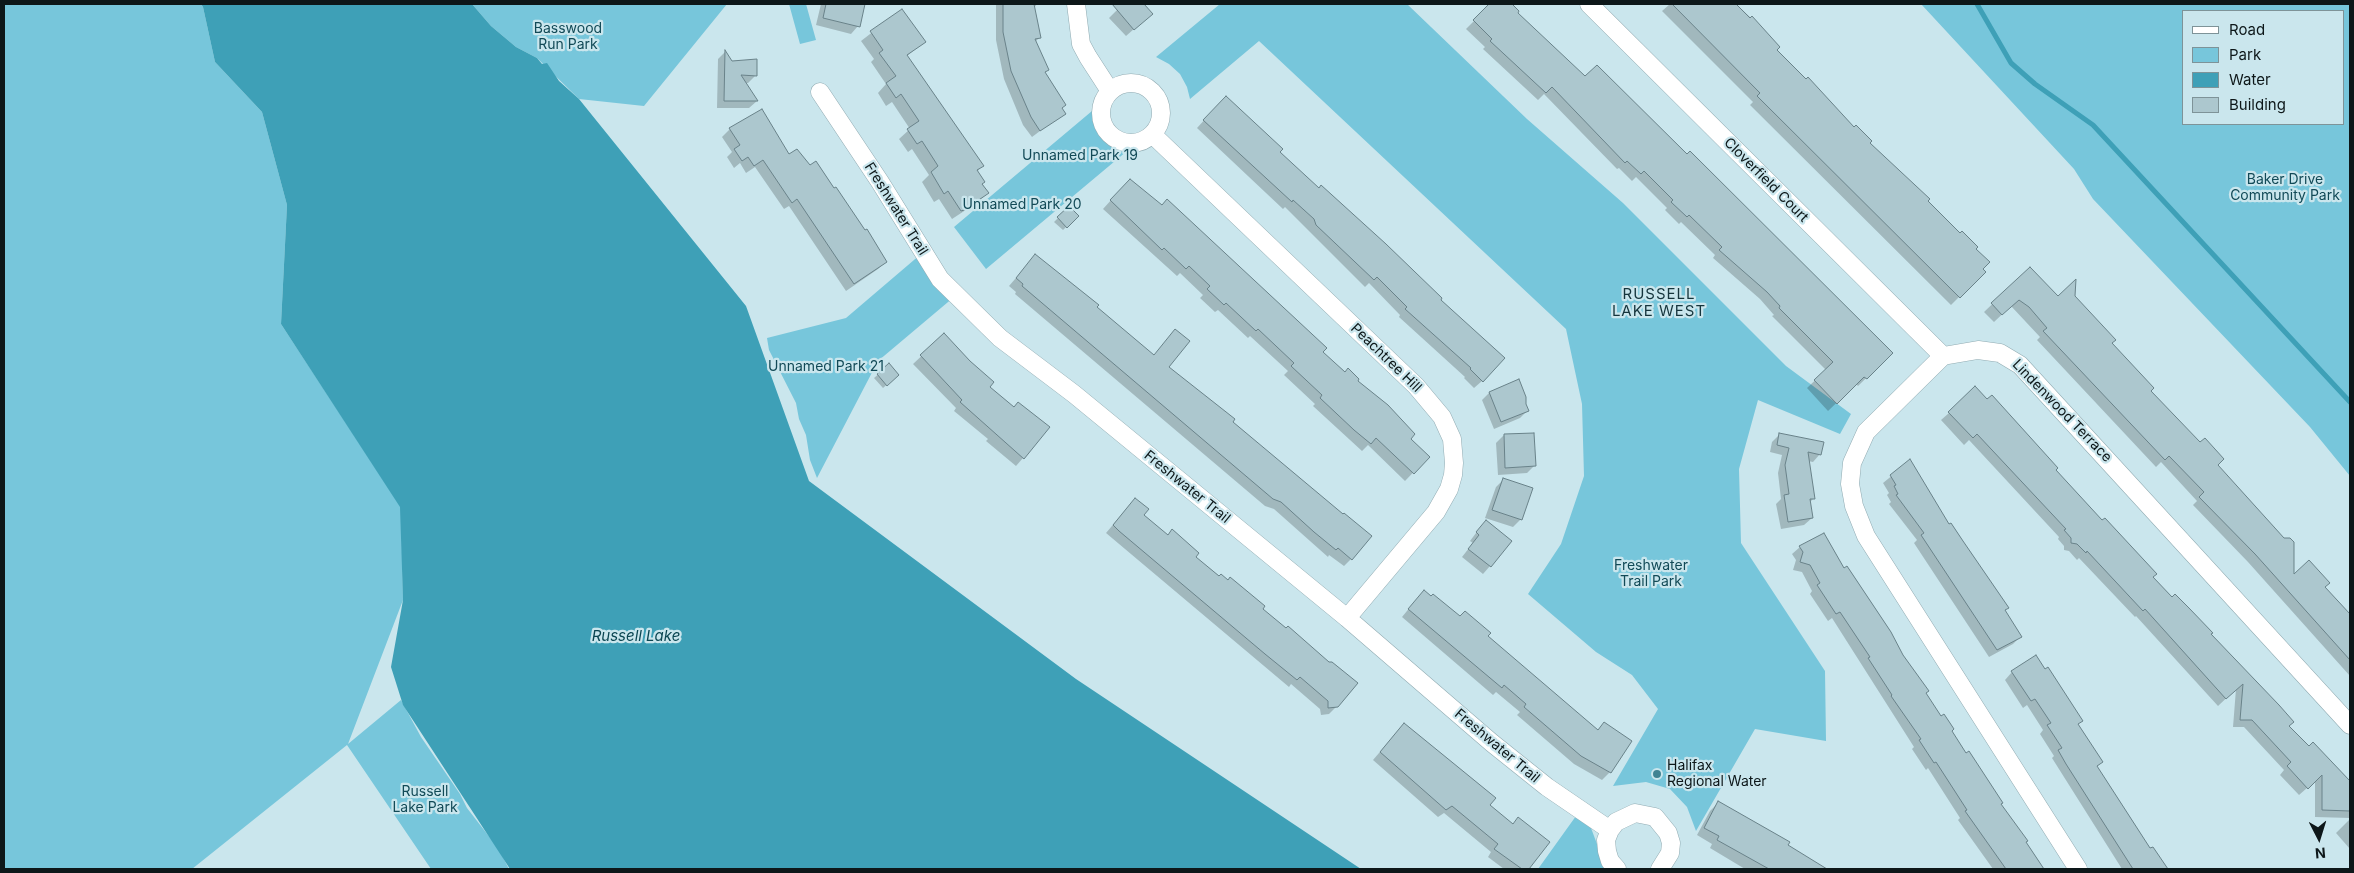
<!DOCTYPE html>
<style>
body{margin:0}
#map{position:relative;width:2354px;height:873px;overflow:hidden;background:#cae6ed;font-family:Inter,sans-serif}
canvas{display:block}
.frame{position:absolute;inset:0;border:5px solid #0d1719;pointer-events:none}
.legend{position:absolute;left:2182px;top:10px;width:162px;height:115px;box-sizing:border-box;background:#cae6ed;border:1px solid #7e9398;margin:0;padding:6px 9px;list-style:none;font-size:15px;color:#0d1719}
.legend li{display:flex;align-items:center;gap:10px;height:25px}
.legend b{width:25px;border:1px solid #7e9398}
.north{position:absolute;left:2294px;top:813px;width:50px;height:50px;-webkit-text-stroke:4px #cae6ed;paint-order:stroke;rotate:175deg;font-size:14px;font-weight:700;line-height:20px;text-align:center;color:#0d1719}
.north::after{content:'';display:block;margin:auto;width:18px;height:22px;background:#0d1719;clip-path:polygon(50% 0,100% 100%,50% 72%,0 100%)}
</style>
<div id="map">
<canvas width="2354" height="873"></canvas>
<div class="frame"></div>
<ul class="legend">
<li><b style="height:6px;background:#fff"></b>Road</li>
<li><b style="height:14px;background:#77c6db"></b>Park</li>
<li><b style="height:14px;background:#3ea0b7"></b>Water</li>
<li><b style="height:14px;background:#acc7ce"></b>Building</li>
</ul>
<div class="north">N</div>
</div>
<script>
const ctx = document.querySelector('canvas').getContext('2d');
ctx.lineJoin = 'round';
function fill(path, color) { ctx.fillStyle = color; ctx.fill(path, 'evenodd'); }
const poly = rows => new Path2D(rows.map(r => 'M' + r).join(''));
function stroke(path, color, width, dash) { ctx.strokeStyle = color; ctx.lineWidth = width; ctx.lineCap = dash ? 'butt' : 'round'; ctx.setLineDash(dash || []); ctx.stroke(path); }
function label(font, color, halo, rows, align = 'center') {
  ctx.font = font + ' Inter,sans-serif'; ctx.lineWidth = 4.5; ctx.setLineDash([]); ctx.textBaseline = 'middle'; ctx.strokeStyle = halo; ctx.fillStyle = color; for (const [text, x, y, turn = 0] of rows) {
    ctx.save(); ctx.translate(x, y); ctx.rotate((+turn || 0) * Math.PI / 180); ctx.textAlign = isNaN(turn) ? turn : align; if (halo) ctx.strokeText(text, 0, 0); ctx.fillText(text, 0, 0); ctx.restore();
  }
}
const green = poly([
 [4,4,201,4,203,7,215,62,262,112,287,205,281,324,401,507,403,600,348,744,401,700,421,737,460,794,467,808,498,848,509,869,431,869,347,745,192,869,4,869],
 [472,4,727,4,644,106,579,99,537,58,516,47,491,26],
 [789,4,806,4,816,40,800,44],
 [1220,4,1407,4,1527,119,1623,203,1786,366,1851,414,1840,434,1758,400,1739,469,1741,543,1825,671,1826,741,1755,729,1696,831,1687,807,1670,789,1646,782,1613,786,1658,709,1632,675,1596,652,1528,594,1561,544,1584,476,1582,404,1566,329,1259,41,1190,99,1187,87,1180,74,1169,64,1156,57],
 [1921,4,2350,4,2350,476,2310,427,2093,199,2074,169],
 [2183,11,2343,11,2343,124,2183,124],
 [1092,111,1096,125,1105,137,1114,145,1127,151,986,269,954,227],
 [921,254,954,297,878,361,817,478,810,460,806,435,799,419,796,403,769,350,767,338,846,318],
 [1576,816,1591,828,1600,852,1613,869,1538,869]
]);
const water = poly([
 [201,4,472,4,491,26,516,47,537,58,542,64,547,63,559,81,579,99,746,306,809,481,1076,679,1361,869,510,869,403,705,391,667,403,600,400,507,281,324,287,205,262,112,215,62,203,7]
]);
const shadow = poly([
 [821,4,864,4,858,26,851,34,816,25],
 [996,4,1037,4,1034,8,1039,38,1035,42,1048,70,1044,73,1064,113,1032,137,1023,125,1004,79,996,40],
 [1116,4,1142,4,1151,14,1126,36,1109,18,1118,9],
 [1491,4,1510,4,1517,11,1516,13,1585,78,1892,353,1858,386,1856,384,1828,411,1807,388,1826,370,1772,316,1774,315,1760,299,1713,258,1715,255,1681,222,1679,224,1665,210,1667,208,1636,177,1632,181,1619,168,1617,169,1544,94,1538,100,1483,49,1485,47,1466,29],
 [1670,4,1736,4,1766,32,1775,50,1974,249,1984,272,1951,305,1750,105,1753,102,1662,11],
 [901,10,924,42,907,56,982,166,977,172,987,193,978,202,952,219,939,199,934,202,922,182,929,175,912,149,908,152,899,139,910,129,892,102,886,106,878,93,886,84,871,62,874,59,861,41],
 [725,52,731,62,755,76,748,83,745,83,757,101,749,108,717,108,718,59],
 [1218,105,1278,152,1439,300,1482,381,1474,388,1464,378,1465,377,1399,317,1400,315,1369,283,1365,287,1285,207,1283,209,1197,128],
 [730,129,809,167,885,262,878,269,846,291,789,206,784,209,755,167,746,173,740,163,734,168,727,157,732,152,722,137],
 [1122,188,1356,381,1428,457,1405,481,1368,445,1362,451,1313,406,1315,404,1284,375,1288,371,1250,336,1248,338,1218,310,1215,312,1200,298,1203,295,1180,273,1177,276,1103,209],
 [1069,207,1077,216,1063,230,1054,222],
 [1028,264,1095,308,1231,422,1351,559,1344,566,1329,555,1328,557,1274,509,1265,506,1015,294,1016,292,1009,286],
 [2030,268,2058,298,2073,296,2149,392,2216,465,2293,576,2323,587,2350,616,2350,676,2248,562,2193,505,2197,501,2161,462,2156,467,2037,340,2040,337,2011,306,1994,322,1984,312],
 [944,335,969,362,988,387,1023,458,1016,466,986,441,988,439,954,411,956,408,913,364],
 [889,365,898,375,883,388,874,378],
 [1489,393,1524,398,1527,411,1520,418,1494,429,1482,400],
 [1949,413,2054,470,2152,577,2209,634,2288,726,2350,789,2350,818,2315,817,2315,781,2299,795,2280,775,2284,770,2244,727,2233,727,2236,689,2218,706,2136,616,2135,617,2079,558,2077,560,2069,551,2064,550,2064,546,2058,539,2059,537,1969,440,1964,445,1941,420],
 [1780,434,1820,454,1813,462,1808,461,1814,498,1810,502,1812,518,1804,525,1781,529,1776,504,1781,499,1778,473,1782,455,1770,452,1772,442],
 [1504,435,1534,466,1527,473,1498,475,1496,443],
 [1910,461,1949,526,2021,636,2013,644,1989,657,1914,543,1917,540,1889,504,1891,502,1887,495,1889,493,1883,483],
 [1503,480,1521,519,1513,527,1485,518,1496,487],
 [1128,507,1142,515,1329,663,1337,706,1329,714,1321,715,1320,709,1291,684,1289,687,1106,533],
 [1479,529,1511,542,1483,574,1462,557,1473,543,1470,541],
 [1800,547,1843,570,2042,869,1993,869,1958,820,1960,818,1928,768,1926,770,1912,749,1914,747,1832,618,1828,621,1810,594,1812,591,1802,572,1793,570,1796,560,1792,554],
 [1416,600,1460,618,1487,636,1597,731,1604,724,1610,772,1602,780,1574,764,1517,715,1520,712,1496,692,1493,695,1402,617],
 [2012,672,2082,721,2077,725,2101,762,2097,767,2150,850,2152,849,2166,869,2122,869,2052,758,2054,756,2040,734,2043,730,2027,705,2023,708,2005,680],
 [1397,732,1512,825,1548,842,1528,869,1504,869,1488,857,1491,852,1444,813,1438,817,1373,760],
 [1718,803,1807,859,1827,869,1745,869,1710,848,1712,844,1697,835,1710,811],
 [2350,819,2350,849,2336,833]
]);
const stream = poly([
 [1977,4,2011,63,2035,84,2093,125,2350,402]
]);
const building = poly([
 [826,4,865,4,860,27,823,18,826,4],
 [1003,4,1034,4,1041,38,1035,39,1049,70,1045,72,1066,105,1062,108,1066,114,1040,131,1031,117,1011,71,1003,32,1003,4],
 [1112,4,1144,4,1153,14,1134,30,1112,4],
 [1489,4,1512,4,1519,11,1518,13,1585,76,1597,65,1687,154,1690,151,1893,353,1867,379,1864,377,1837,404,1814,380,1833,362,1779,308,1780,306,1767,292,1719,250,1722,247,1689,215,1687,217,1671,202,1673,200,1644,171,1641,174,1627,161,1625,163,1552,87,1546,93,1490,41,1492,39,1473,20,1489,4],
 [1672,4,1736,4,1750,18,1752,16,1780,47,1777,50,1806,79,1808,77,1854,127,1856,125,1872,141,1870,143,1930,199,1928,201,1960,233,1962,231,1978,247,1976,249,1990,262,1983,269,1986,272,1960,298,1757,96,1760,93,1672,4],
 [902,9,926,42,907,55,984,166,977,170,985,182,982,184,989,193,964,210,961,211,948,191,944,194,931,172,938,166,922,141,917,144,907,129,919,121,901,94,896,98,886,83,896,76,879,53,883,50,870,31,902,9],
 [725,50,732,61,757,59,757,76,741,75,758,101,724,101,725,50],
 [1226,96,1283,149,1280,152,1319,188,1321,185,1386,244,1442,298,1441,300,1505,358,1483,382,1470,369,1471,368,1405,309,1407,307,1377,277,1374,280,1316,225,1314,219,1293,200,1292,202,1203,120,1226,96],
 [762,109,789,154,797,149,810,165,816,161,834,188,836,187,865,230,867,229,887,262,854,284,797,199,792,203,763,160,754,166,748,157,742,161,734,149,740,145,729,128,762,109],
 [1130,179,1162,205,1167,199,1327,348,1323,352,1345,372,1348,368,1359,379,1358,381,1388,405,1415,434,1411,439,1430,457,1414,474,1376,438,1371,444,1354,430,1320,398,1322,395,1291,366,1294,363,1258,329,1256,331,1226,303,1224,305,1207,289,1210,286,1189,266,1186,269,1164,248,1162,250,1110,200,1130,179],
 [1069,206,1079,216,1067,228,1057,217,1069,206],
 [1035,254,1099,305,1097,307,1154,355,1175,329,1190,341,1169,367,1235,419,1233,422,1343,514,1344,513,1372,536,1352,560,1338,548,1336,550,1314,532,1281,502,1273,499,1022,286,1023,284,1016,278,1035,254],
 [2030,267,2058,296,2076,279,2075,296,2116,340,2112,343,2154,388,2151,391,2200,442,2205,438,2224,459,2218,465,2284,538,2290,538,2294,542,2294,574,2309,560,2330,583,2325,587,2350,614,2350,660,2255,554,2199,497,2204,492,2169,456,2165,460,2043,331,2047,328,2029,307,2019,300,2002,315,1991,303,2030,267],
 [944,333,970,361,994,382,990,387,1014,407,1018,402,1050,427,1024,459,960,402,962,400,920,355,944,333],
 [889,363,899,375,887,386,877,374,889,363],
 [1519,379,1526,397,1526,404,1529,411,1501,422,1489,392,1519,379],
 [1975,386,1987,399,1992,395,2058,468,2056,470,2102,520,2105,518,2157,574,2153,577,2172,597,2175,594,2189,608,2213,633,2211,634,2279,705,2294,722,2289,726,2309,746,2313,742,2350,781,2350,811,2322,810,2322,775,2308,789,2287,766,2291,762,2252,720,2240,720,2243,684,2226,699,2145,609,2143,611,2087,551,2086,553,2077,544,2071,543,2071,538,2064,530,2066,529,1977,434,1973,438,1948,412,1975,386],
 [1534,433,1536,466,1505,468,1504,434,1534,433],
 [1779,433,1824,442,1821,455,1808,452,1815,499,1810,499,1813,518,1788,522,1784,495,1789,494,1785,465,1789,448,1777,445,1779,433],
 [1910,459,1949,524,1951,523,1963,541,2009,608,2005,610,2022,637,1997,650,1921,535,1924,533,1896,495,1898,494,1894,486,1896,485,1890,475,1910,459],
 [1503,478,1533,488,1522,520,1492,510,1503,478],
 [1135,498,1149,509,1144,515,1168,535,1172,529,1199,553,1196,557,1219,576,1221,574,1228,580,1230,577,1265,606,1263,609,1286,628,1288,626,1329,662,1332,662,1358,683,1338,707,1328,708,1328,701,1300,677,1297,680,1265,654,1119,531,1113,525,1135,498],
 [1486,520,1512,541,1491,567,1468,549,1479,535,1476,532,1486,520],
 [1824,533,1844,568,1847,566,1891,632,1903,655,1929,691,1926,693,1941,716,1944,714,1954,729,1952,731,1966,753,1969,751,2003,803,2001,804,2028,841,2026,842,2044,869,2006,869,1965,811,1967,810,1936,762,1934,763,1919,740,1921,739,1891,696,1892,695,1868,658,1870,657,1840,612,1836,614,1817,585,1820,583,1810,565,1800,562,1803,552,1799,546,1824,533],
 [1424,590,1431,596,1433,594,1460,616,1465,611,1491,633,1488,636,1598,730,1604,722,1632,741,1611,773,1581,756,1524,707,1526,704,1504,685,1502,688,1408,609,1424,590],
 [2036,655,2045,669,2048,667,2083,721,2078,724,2103,762,2097,766,2150,848,2153,847,2168,869,2133,869,2066,764,2058,750,2062,748,2047,725,2051,723,2035,699,2031,701,2011,671,2036,655],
 [1404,723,1496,798,1490,805,1513,824,1518,817,1550,842,1529,869,1522,869,1494,849,1498,844,1452,806,1446,810,1380,752,1404,723],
 [1718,801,1790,842,1788,845,1827,869,1769,869,1717,840,1719,836,1704,828,1718,801]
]);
const street = poly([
 [1076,4,1081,44,1088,57,1110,91],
 [1589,4,1943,356],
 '1101 113a30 30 0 1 1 60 0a30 30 0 1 1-60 0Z',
 [820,92,880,182,940,279,1000,338,1074,394,1347,618,1492,743,1547,787,1610,830],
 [1153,135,1416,386,1442,417,1452,439,1454,463,1453,475,1449,489,1436,512,1347,618],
 [1617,869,1610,861,1607,851,1606,840,1610,830,1616,822,1635,813,1655,817,1668,833,1671,843,1670,853,1660,869],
 [2078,869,1866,536,1854,506,1850,484,1852,463,1866,432,1943,356,1978,350,2000,353,2020,365,2350,725]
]);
const markers = [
 [1657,774,5,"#408393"]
];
const parkNames = [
 ["Basswood",568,29],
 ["Run Park",568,45],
 ["Unnamed Park 19",1080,156],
 ["Baker Drive",2285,180],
 ["Community Park",2285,196],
 ["Unnamed Park 20",1022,205],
 ["Unnamed Park 21",826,367],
 ["Freshwater",1651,566],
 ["Trail Park",1651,582],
 ["Russell",425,792],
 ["Lake Park",425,808]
];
const streetNames = [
 ["Cloverfield Court",1766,180,45],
 ["Freshwater Trail",896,209,58],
 ["Peachtree Hill",1386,358,44],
 ["Lindenwood Terrace",2062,411,46],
 ["Freshwater Trail",1187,487,39],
 ["Freshwater Trail",1497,746,40]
];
const poiNames = [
 ["Halifax",1667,766],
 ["Regional Water",1667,782]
];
const neighbourhoodNames = [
 ["RUSSELL",1659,294],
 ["LAKE WEST",1659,311]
];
const waterNames = [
 ["Russell Lake",636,636]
];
fill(green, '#77c6db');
fill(water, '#3ea0b7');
fill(shadow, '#0003');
stroke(stream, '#3ea0b7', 5);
fill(building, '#acc7ce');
stroke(building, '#698289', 1);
stroke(street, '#91abb2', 19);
stroke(street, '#fff', 18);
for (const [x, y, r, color] of markers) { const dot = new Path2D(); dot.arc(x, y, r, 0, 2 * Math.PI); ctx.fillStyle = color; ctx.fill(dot); stroke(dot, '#cae6ed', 2); }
label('14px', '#124a57', '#cae6ed', parkNames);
label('14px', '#0d1719', '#cae6ed', streetNames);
label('14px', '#0d1719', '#cae6ed', poiNames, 'left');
ctx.letterSpacing = '1px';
label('15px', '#15353d', '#cae6ed', neighbourhoodNames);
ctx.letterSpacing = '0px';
label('italic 15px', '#0b4652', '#cae6ed', waterNames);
</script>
